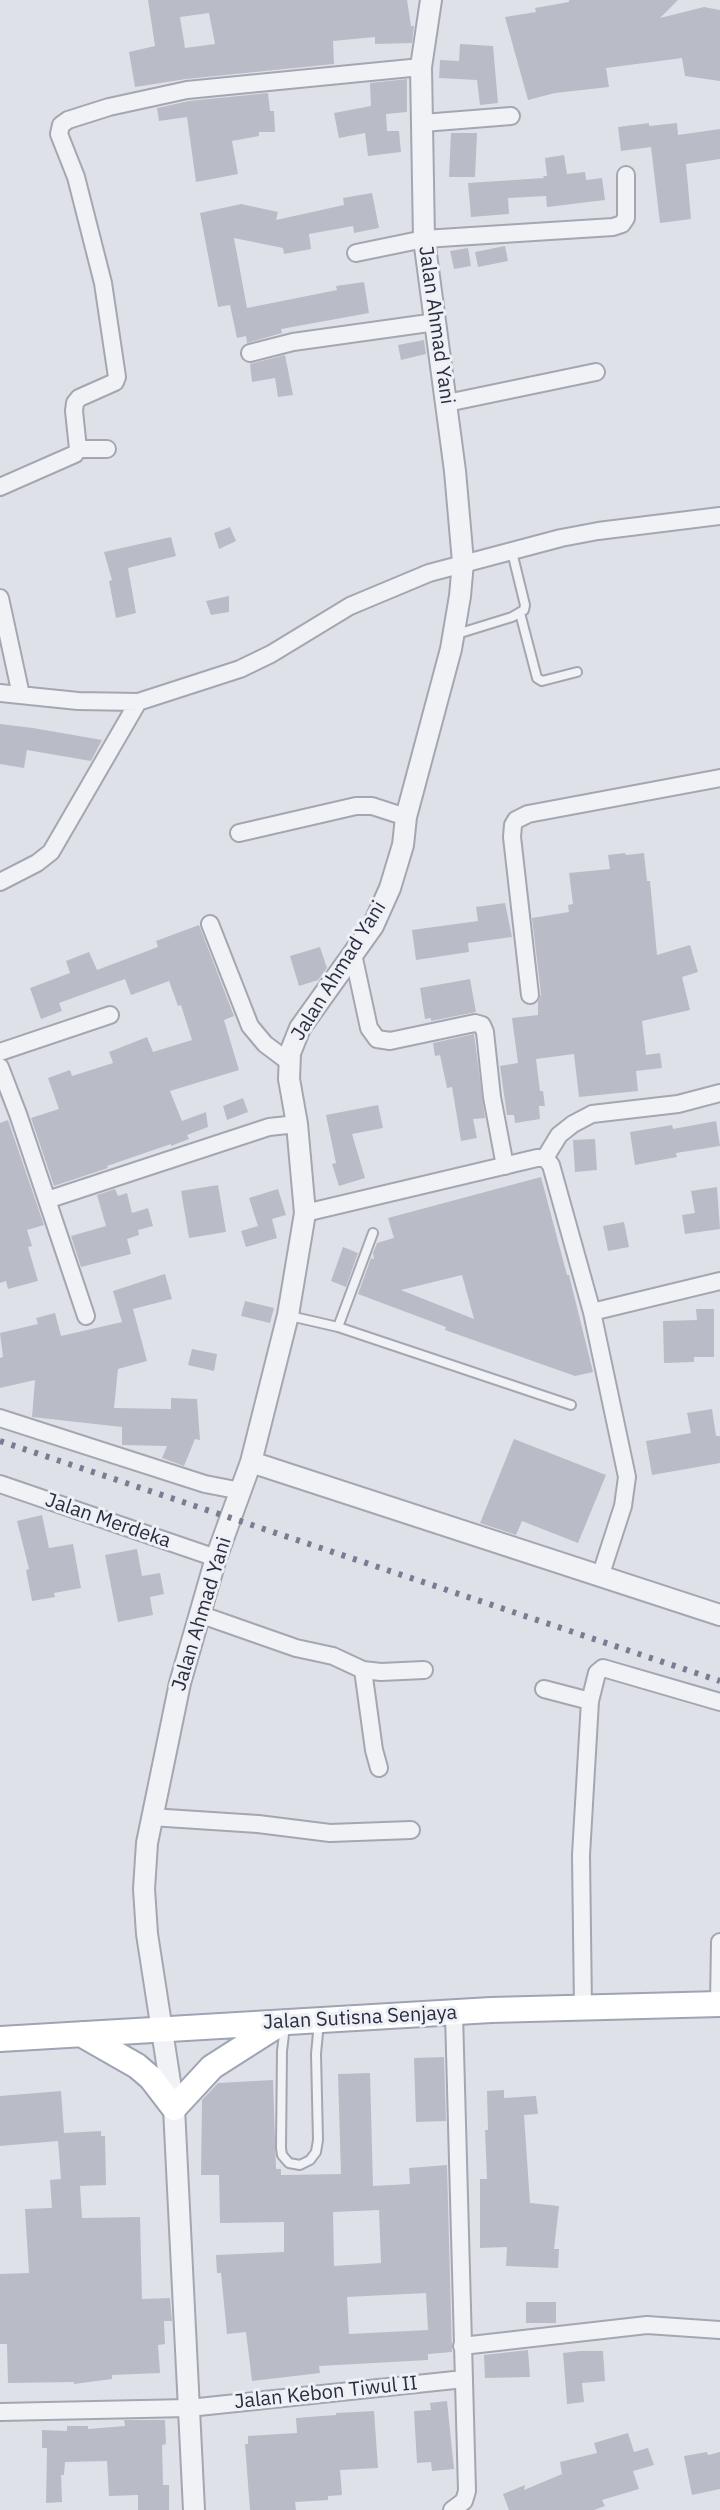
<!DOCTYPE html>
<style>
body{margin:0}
canvas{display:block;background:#dee1e8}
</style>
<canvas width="720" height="2510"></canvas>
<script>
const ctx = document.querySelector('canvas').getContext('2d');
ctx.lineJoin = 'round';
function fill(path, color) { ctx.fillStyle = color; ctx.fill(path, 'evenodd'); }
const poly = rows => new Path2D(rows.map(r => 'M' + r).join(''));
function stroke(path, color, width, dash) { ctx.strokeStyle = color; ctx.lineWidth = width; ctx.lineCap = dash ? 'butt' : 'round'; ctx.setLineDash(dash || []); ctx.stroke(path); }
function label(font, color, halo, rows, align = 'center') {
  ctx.font = font + ' "IBM Plex Sans",sans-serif'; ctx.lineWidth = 6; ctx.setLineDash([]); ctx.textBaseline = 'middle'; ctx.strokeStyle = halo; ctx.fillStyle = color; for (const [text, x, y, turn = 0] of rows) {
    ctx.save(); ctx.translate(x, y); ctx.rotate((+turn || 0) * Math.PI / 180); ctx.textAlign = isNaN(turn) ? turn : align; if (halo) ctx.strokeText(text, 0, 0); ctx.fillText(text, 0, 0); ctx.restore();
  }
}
const building = poly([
 [148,0,407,0,411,26,414,26,412,43,375,44,375,37,333,41,334,64,186,79,135,87,129,52,155,46],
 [209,13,215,44,185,48,180,17],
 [569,0,678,0,660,18,704,7,720,10,720,81,685,76,682,58,606,68,609,87,555,93,528,100,505,17,536,12,535,8,569,2],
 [460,44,493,46,498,103,480,105,477,80,439,78,440,60,459,61],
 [407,79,407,112,386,114,387,131,399,131,401,152,368,156,365,133,339,138,334,113,371,106,370,83],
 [268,93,270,111,274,111,275,132,259,132,259,136,232,141,238,174,196,182,187,117,159,121,157,108,189,101],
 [649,123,649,126,677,123,678,135,720,129,720,159,686,164,691,219,660,223,651,147,621,151,618,127],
 [451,133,477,133,475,177,449,177],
 [564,155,567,174,585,172,586,180,602,178,605,200,547,207,546,196,508,198,509,214,471,217,468,183,544,178,543,176,547,176,545,158],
 [372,193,379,228,354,233,353,226,309,234,311,249,284,254,283,248,234,238,247,308,337,290,336,286,364,282,369,313,281,329,282,333,247,343,246,336,237,338,230,305,218,307,200,213,241,204,278,212,276,220,344,205,343,198],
 [505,246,508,261,478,267,475,252],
 [468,248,471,266,454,269,450,251],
 [424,340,426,354,401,360,398,345],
 [285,355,293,395,278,397,275,378,252,382,250,364],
 [230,527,236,541,219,549,214,533],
 [171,537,176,556,128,568,136,613,116,618,109,581,112,580,104,552],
 [229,596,229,612,211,615,206,601],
 [0,724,33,728,102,740,91,761,27,750,24,768,0,764],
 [625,853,626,855,644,853,647,881,650,881,657,955,690,945,698,972,682,977,690,1010,642,1021,646,1055,660,1053,662,1068,636,1071,638,1091,579,1097,574,1054,536,1059,540,1091,543,1091,545,1106,539,1106,540,1119,515,1123,514,1115,507,1115,500,1066,518,1063,512,1018,538,1015,538,1002,541,994,532,918,569,912,568,905,573,904,569,873,610,869,608,855],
 [505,903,512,937,468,943,469,952,416,960,412,930,478,921,476,907],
 [199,925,234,1016,224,1020,239,1070,170,1091,182,1121,206,1112,208,1127,187,1135,189,1139,171,1146,171,1144,107,1166,108,1168,54,1186,31,1118,59,1109,48,1078,70,1070,72,1076,113,1063,109,1052,147,1037,153,1052,192,1040,181,1005,178,1006,169,981,131,995,125,979,59,1003,62,1011,41,1019,30,988,70,973,66,961,89,952,97,970,158,947,156,941],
 [320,947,327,968,318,980,299,986,290,956],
 [470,979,476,1012,431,1021,431,1018,425,1019,420,988],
 [474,1034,485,1118,473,1119,477,1138,461,1141,452,1087,447,1088,440,1055,435,1056,433,1043],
 [243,1098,248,1112,227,1120,223,1106],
 [378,1105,383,1128,352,1134,365,1178,339,1186,332,1164,336,1163,326,1115],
 [8,1120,44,1225,27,1230,32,1246,28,1247,38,1281,8,1289,6,1281,0,1283,0,1123],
 [716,1121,720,1146,676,1153,677,1157,635,1165,630,1132,672,1125,673,1129],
 [595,1139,597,1170,575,1172,573,1140],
 [541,1177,567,1275,569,1275,593,1372,575,1376,445,1330,446,1327,358,1294,371,1258,374,1259,373,1253,377,1243,394,1238,388,1218],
 [462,1275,474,1319,401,1290],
 [218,1185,226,1232,189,1238,181,1191],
 [717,1187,720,1229,685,1234,682,1215,695,1213,691,1191],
 [115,1189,118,1196,127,1193,132,1213,148,1208,153,1226,138,1230,139,1235,127,1239,131,1254,81,1267,71,1236,106,1226,97,1195],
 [278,1189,286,1215,272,1219,277,1238,246,1247,241,1231,258,1226,249,1198],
 [624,1222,629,1247,608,1251,603,1226],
 [343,1247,358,1253,346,1287,331,1281],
 [165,1274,172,1299,133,1309,147,1361,118,1369,114,1408,171,1409,171,1398,197,1399,200,1440,195,1439,184,1466,162,1458,167,1446,122,1445,122,1427,32,1417,35,1380,0,1388,0,1358,3,1357,0,1333,38,1324,36,1318,55,1313,61,1336,122,1322,113,1291],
 [245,1301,274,1308,270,1323,241,1316],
 [696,1309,714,1309,714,1357,694,1357,694,1362,664,1363,663,1321,697,1320],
 [192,1349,217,1354,214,1371,188,1365],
 [712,1409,716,1436,720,1436,720,1463,652,1475,646,1441,691,1433,687,1413],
 [514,1439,606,1475,578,1543,522,1521,516,1535,480,1523],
 [42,1515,49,1548,73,1544,81,1588,54,1593,55,1597,32,1601,26,1570,29,1569,17,1521],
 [137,1549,142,1576,160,1573,164,1594,150,1597,153,1615,118,1622,105,1555],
 [444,2057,446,2121,416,2122,414,2058],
 [370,2073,373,2186,410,2184,409,2168,447,2165,452,2352,428,2354,428,2360,319,2366,320,2373,252,2381,246,2332,227,2334,221,2273,217,2273,216,2255,284,2252,284,2222,220,2223,219,2175,201,2175,202,2100,218,2083,273,2080,276,2169,281,2169,281,2175,341,2174,338,2074],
 [379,2210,381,2263,334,2266,333,2212],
 [426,2293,428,2330,349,2334,347,2297],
 [504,2090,504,2098,536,2096,538,2114,524,2115,530,2203,559,2206,554,2249,559,2249,558,2268,506,2266,507,2247,480,2248,480,2179,487,2179,485,2130,488,2130,487,2091],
 [61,2091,64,2133,101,2131,101,2136,105,2136,106,2185,80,2186,82,2218,140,2217,142,2299,170,2298,172,2321,164,2321,165,2344,158,2345,160,2373,112,2375,112,2379,74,2384,74,2382,8,2383,7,2344,0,2344,0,2274,29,2273,25,2209,52,2208,50,2180,61,2179,58,2141,0,2146,0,2096],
 [526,2302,556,2302,556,2323,526,2323],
 [528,2350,530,2377,485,2378,484,2355],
 [580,2351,603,2351,605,2381,582,2383,584,2402,567,2404,563,2353],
 [447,2401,454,2469,432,2471,431,2462,417,2463,414,2411,431,2410,430,2403],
 [374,2411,378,2468,340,2470,342,2495,328,2496,328,2500,295,2502,296,2510,250,2510,245,2444,248,2444,248,2436,297,2433,296,2418,336,2415,336,2413],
 [124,2420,165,2420,166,2444,162,2445,163,2485,169,2485,169,2510,138,2510,138,2495,109,2496,107,2461,65,2462,64,2475,61,2475,62,2502,46,2503,47,2448,42,2448,42,2430,67,2431,67,2426,88,2426,88,2429,125,2426],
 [628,2433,634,2452,648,2448,654,2465,633,2471,639,2489,602,2500,605,2506,594,2510,509,2510,503,2494,525,2485,524,2490,562,2474,560,2462,597,2453,594,2443],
 [707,2452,708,2455,720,2452,720,2489,692,2495,684,2456]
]);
const service = poly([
 [520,613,537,678,542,681,577,672],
 [457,634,512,617,524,610,525,605,512,552],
 [290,1316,338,1327,571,1405],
 [338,1327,373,1233],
 [285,2026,282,2051,281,2148,282,2155,289,2163,300,2165,310,2160,316,2152,318,2140,316,2054,319,2022]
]);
const minor = poly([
 [423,123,511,116],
 [356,253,424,239,613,227,622,224,626,218,626,175],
 [250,353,293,342,436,322],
 [447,403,596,372],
 [78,449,107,449],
 [0,487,75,454,78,449,74,411,75,403,79,398,115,382,117,377,103,283,76,177,59,134,61,125,68,120,109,107,187,90,421,67],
 [0,598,21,695],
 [0,693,78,701,138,702,240,669,271,654,350,606,429,573,561,538,598,531,720,516],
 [239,833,356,806,372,806,406,817],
 [0,882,37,863,51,852,138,702],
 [210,924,250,1026,265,1044,289,1062],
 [353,954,369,1028,377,1039,390,1041,475,1023,482,1025,485,1032,492,1097,505,1166],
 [530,995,512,837,513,825,516,820,528,814,720,778],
 [0,1052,110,1015],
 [0,1067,18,1114,47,1200,269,1127,297,1124],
 [545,1158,551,1165,592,1312,627,1477,623,1506,600,1577],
 [47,1200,86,1316],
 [305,1213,537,1158,545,1158,559,1135,573,1124,592,1114,678,1104,720,1093],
 [592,1312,720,1281],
 [0,1418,205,1484,241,1491],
 [0,1484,216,1558],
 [199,1614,296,1648,333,1656,363,1670,381,1672,424,1670],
 [363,1670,374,1750,379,1768],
 [544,1689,590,1701,581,1855,583,2008],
 [590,1701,597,1673,603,1668,720,1702],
 [151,1817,258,1824,330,1833,411,1830],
 [719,2004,720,1942],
 [462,2346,647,2325,720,2330],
 [0,2412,189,2408,464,2379],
 [452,2510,464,2501,467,2491,454,2014]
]);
const tertiary = poly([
 [251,1462,720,1615],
 [194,2510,174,2108,147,1934,144,1889,147,1843,180,1683,216,1558,251,1462,288,1315,305,1213,297,1124,289,1079,290,1053,300,1028,373,926,390,888,403,845,406,817,451,649,460,596,463,562,455,471,424,239,421,67,431,0]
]);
const primary = poly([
 [81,2034,137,2066,151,2078,174,2108,212,2067,281,2023],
 [0,2039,491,2010,720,2004]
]);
const rail = poly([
 [0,1441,720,1681]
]);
const streetNames = [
 ["Jalan Ahmad Yani",436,325,82],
 ["Jalan Ahmad Yani",339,971,-58],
 ["Jalan Merdeka",108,1521,19],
 ["Jalan Ahmad Yani",202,1614,-73],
 ["Jalan Sutisna Senjaya",360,2018,-3],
 ["Jalan Kebon Tiwul II",326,2393,-6]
];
fill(building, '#b9bcc7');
stroke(service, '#a4a7b2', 12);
stroke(minor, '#a4a7b2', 20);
stroke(tertiary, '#a4a7b2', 24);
stroke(primary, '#9ea4b3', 28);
stroke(service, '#f1f2f6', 8);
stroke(minor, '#f1f2f6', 16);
stroke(tertiary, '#f1f2f6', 20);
stroke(primary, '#fff', 24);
stroke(rail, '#787e91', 6, [4, 8]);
label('20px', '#282d3f', '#eef0f5', streetNames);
</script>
